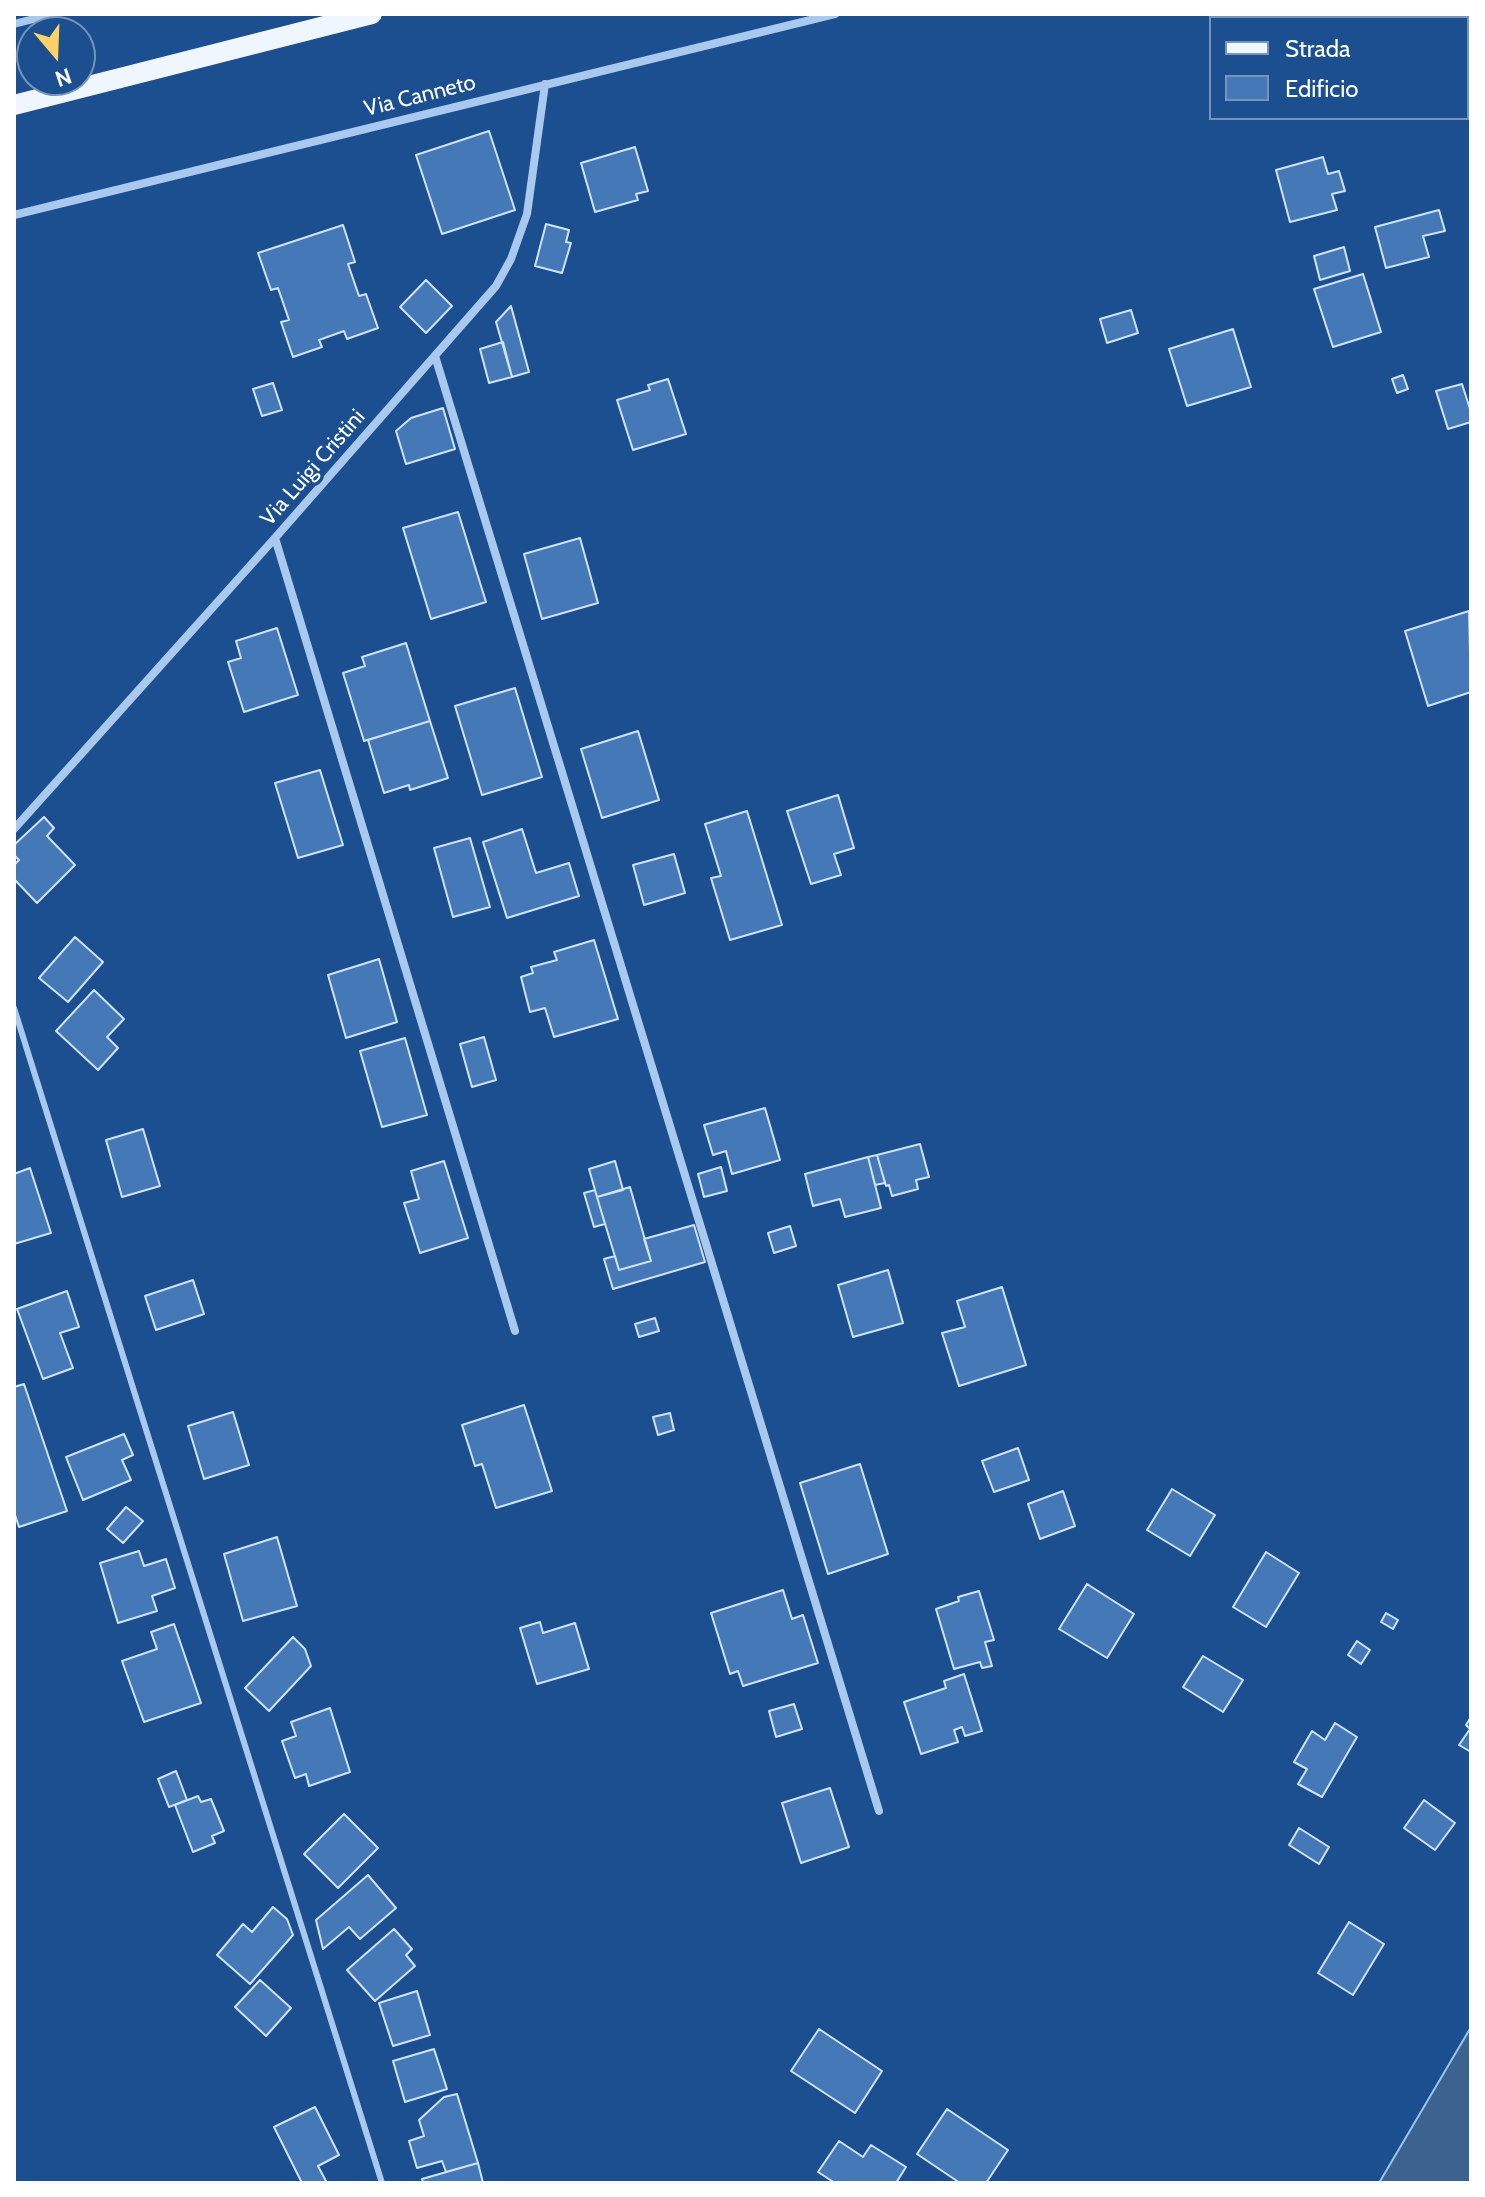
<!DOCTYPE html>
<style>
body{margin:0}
#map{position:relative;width:1485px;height:2197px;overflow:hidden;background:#1b4f8f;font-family:Cabin,sans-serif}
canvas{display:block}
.frame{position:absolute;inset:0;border:16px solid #fff;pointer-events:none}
.legend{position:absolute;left:1209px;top:16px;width:260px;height:104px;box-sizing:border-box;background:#1b4f8f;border:2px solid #7695bc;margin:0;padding:10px 14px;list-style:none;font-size:24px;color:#fff}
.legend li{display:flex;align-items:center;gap:16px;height:40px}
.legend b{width:40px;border:2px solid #7695bc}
.north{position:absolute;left:16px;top:16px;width:80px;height:80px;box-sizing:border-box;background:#1b4f8f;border:2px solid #7695bc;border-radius:50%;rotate:161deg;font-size:22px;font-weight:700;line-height:32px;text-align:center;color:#fff}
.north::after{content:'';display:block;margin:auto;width:28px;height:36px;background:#ffd166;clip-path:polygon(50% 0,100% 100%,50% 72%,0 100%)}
</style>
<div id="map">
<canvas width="1485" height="2197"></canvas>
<div class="frame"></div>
<ul class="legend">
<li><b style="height:10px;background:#f0f6ff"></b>Strada</li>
<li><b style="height:22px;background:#4478b7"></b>Edificio</li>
</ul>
<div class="north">N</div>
</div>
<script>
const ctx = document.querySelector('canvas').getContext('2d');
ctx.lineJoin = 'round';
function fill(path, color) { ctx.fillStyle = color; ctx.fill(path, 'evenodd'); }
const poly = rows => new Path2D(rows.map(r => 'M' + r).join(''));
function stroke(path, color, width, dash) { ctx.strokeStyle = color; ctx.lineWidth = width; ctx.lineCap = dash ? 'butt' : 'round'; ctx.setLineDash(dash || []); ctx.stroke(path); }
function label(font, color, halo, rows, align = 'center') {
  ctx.font = font + ' Cabin,sans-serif'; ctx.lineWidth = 7; ctx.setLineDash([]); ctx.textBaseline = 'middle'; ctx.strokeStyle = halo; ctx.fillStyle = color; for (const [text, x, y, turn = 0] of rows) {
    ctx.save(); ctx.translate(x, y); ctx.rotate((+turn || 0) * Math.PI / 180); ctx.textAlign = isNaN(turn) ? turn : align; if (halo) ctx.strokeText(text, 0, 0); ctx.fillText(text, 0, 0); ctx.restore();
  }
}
const water = poly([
 [1471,2027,1471,2183,1379,2183,1471,2027]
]);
const building = poly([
 [489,131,515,210,442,234,416,155,489,131],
 [635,147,648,191,636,194,638,200,595,212,581,163,635,147],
 [1323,157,1328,174,1339,171,1345,191,1332,194,1337,210,1290,222,1276,170,1323,157],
 [1439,210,1445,231,1423,236,1429,257,1386,268,1375,227,1439,210],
 [546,224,569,230,566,242,571,243,562,273,535,266,546,224],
 [343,225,355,262,348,264,359,296,366,294,378,328,347,339,344,331,319,340,322,347,293,357,281,322,289,320,278,288,271,290,258,253,343,225],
 [1344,247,1350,271,1320,280,1314,256,1344,247],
 [1363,274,1381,332,1333,347,1314,289,1363,274],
 [426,280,452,306,426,333,400,307,426,280],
 [511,306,529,372,512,377,496,322,511,306],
 [1131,310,1138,333,1107,343,1100,319,1131,310],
 [1233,329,1251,387,1187,406,1169,349,1233,329],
 [503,342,512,377,489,383,480,349,503,342],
 [1403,375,1408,389,1397,393,1392,379,1403,375],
 [668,379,686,434,633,450,617,400,650,390,648,385,668,379],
 [273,383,282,410,262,416,253,389,273,383],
 [1462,384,1471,412,1471,422,1448,429,1436,391,1462,384],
 [443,408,455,449,406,464,396,431,411,418,443,408],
 [458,512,486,602,431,619,403,528,458,512],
 [580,538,598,603,542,619,524,554,580,538],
 [1469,611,1471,692,1428,706,1405,631,1469,611],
 [277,628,298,695,244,712,228,662,241,658,236,641,277,628],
 [406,643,430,721,364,741,343,673,365,666,362,657,406,643],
 [515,688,542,777,482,795,455,706,515,688],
 [430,721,448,778,410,790,409,785,384,793,368,740,430,721],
 [638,731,659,800,602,818,581,749,638,731],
 [320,770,343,845,298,858,275,783,320,770],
 [838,795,854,848,834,854,841,875,811,884,787,811,838,795],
 [747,811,782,925,730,940,711,878,721,876,705,824,747,811],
 [44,817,54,828,47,836,75,865,37,903,14,879,14,865,19,860,14,855,14,845,44,817],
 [522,829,536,873,569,863,579,896,507,918,483,842,522,829],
 [470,838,490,907,453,917,434,848,470,838],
 [674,854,685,893,644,905,633,865,674,854],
 [75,937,103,962,68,1002,39,978,75,937],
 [594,940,618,1019,554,1037,545,1008,530,1012,521,977,533,973,531,967,557,960,554,952,594,940],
 [379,959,397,1022,346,1038,328,975,379,959],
 [94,990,124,1019,107,1037,118,1048,98,1070,56,1031,94,990],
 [484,1037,496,1080,472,1087,460,1044,484,1037],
 [405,1038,427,1115,382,1127,360,1051,405,1038],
 [765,1108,780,1160,732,1174,726,1151,713,1155,704,1125,765,1108],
 [143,1129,160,1186,122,1197,106,1140,143,1129],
 [920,1144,929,1177,916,1180,918,1189,892,1196,889,1185,886,1186,877,1155,920,1144],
 [877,1155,885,1183,875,1185,868,1157,877,1155],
 [868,1157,881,1208,845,1217,840,1199,813,1206,805,1174,868,1157],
 [444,1161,468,1238,420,1253,404,1203,419,1199,411,1171,444,1161],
 [615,1161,623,1190,597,1197,589,1169,615,1161],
 [721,1167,727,1191,704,1197,698,1174,721,1167],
 [30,1168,51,1233,14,1244,14,1174,30,1168],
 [630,1187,651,1261,619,1270,597,1197,630,1187],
 [595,1190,605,1224,594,1227,584,1193,595,1190],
 [694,1225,705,1262,613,1289,604,1259,615,1256,619,1270,651,1261,644,1239,694,1225],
 [790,1226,796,1246,774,1253,768,1233,790,1226],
 [888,1270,903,1323,853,1337,838,1285,888,1270],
 [193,1280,204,1314,156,1330,145,1296,193,1280],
 [1002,1287,1026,1365,959,1386,942,1333,965,1327,957,1301,1002,1287],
 [67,1291,79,1327,60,1333,73,1368,43,1379,17,1309,67,1291],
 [655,1318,659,1331,639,1337,635,1324,655,1318],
 [24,1384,67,1511,19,1527,14,1512,14,1387,24,1384],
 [524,1405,552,1491,496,1508,482,1464,475,1466,462,1425,524,1405],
 [233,1412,249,1465,204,1479,188,1426,233,1412],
 [670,1413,674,1430,658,1435,653,1417,670,1413],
 [124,1434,133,1455,122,1460,131,1480,83,1500,66,1457,124,1434],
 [1018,1448,1029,1480,994,1492,982,1461,1018,1448],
 [860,1464,888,1554,828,1574,800,1483,860,1464],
 [1172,1489,1215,1515,1190,1556,1147,1530,1172,1489],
 [1063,1491,1075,1526,1040,1539,1028,1504,1063,1491],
 [126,1507,143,1521,123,1543,107,1529,126,1507],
 [277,1537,297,1606,243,1621,224,1554,277,1537],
 [139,1551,144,1566,166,1559,175,1588,152,1596,157,1611,118,1623,100,1563,139,1551],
 [1266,1552,1299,1573,1266,1627,1233,1607,1266,1552],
 [1087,1584,1134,1614,1107,1658,1059,1629,1087,1584],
 [783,1590,792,1619,803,1615,818,1663,743,1686,738,1671,730,1674,711,1613,783,1590],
 [979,1591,994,1640,985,1642,992,1666,982,1668,980,1662,954,1669,936,1609,959,1601,958,1597,979,1591],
 [1386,1613,1398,1620,1393,1629,1381,1622,1386,1613],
 [540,1622,543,1633,575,1623,589,1669,537,1684,520,1628,540,1622],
 [174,1624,201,1703,144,1722,122,1661,157,1649,151,1632,174,1624],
 [293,1637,305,1649,311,1666,269,1711,245,1688,293,1637],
 [1357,1641,1370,1650,1361,1664,1348,1655,1357,1641],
 [1203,1656,1243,1680,1223,1712,1183,1687,1203,1656],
 [964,1674,982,1731,965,1736,962,1727,954,1730,958,1742,921,1754,904,1702,946,1688,944,1681,964,1674],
 [794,1704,802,1729,776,1737,769,1711,794,1704],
 [330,1708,350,1772,309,1786,306,1774,295,1778,282,1741,296,1736,291,1722,330,1708],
 [1471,1717,1471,1752,1459,1745,1470,1729,1466,1725,1471,1717],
 [1335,1723,1357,1737,1322,1797,1298,1784,1307,1769,1294,1762,1312,1731,1325,1740,1335,1723],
 [176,1771,187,1800,169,1807,158,1779,176,1771],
 [830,1788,849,1847,801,1863,782,1803,830,1788],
 [198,1796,201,1802,211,1799,224,1831,212,1836,215,1843,193,1852,175,1805,198,1796],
 [1424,1800,1455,1823,1435,1850,1404,1828,1424,1800],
 [344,1814,378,1848,338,1888,304,1854,344,1814],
 [1299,1828,1329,1847,1319,1864,1289,1845,1299,1828],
 [368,1875,396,1908,360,1939,349,1927,323,1949,316,1920,368,1875],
 [273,1907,287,1919,293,1935,250,1984,217,1955,243,1924,252,1932,273,1907],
 [1349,1922,1384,1944,1353,1995,1318,1973,1349,1922],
 [394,1929,412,1949,406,1955,415,1966,375,2001,347,1970,394,1929],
 [260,1980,291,2008,266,2036,235,2007,260,1980],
 [417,1991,430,2035,393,2046,379,2003,417,1991],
 [819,2029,882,2071,855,2113,791,2071,819,2029],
 [434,2049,447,2089,405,2102,393,2061,434,2049],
 [457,2094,478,2163,446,2172,442,2161,417,2168,409,2141,424,2136,419,2120,444,2097,457,2094],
 [315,2107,339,2155,318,2166,327,2183,302,2183,274,2127,315,2107],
 [947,2109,1008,2150,986,2183,960,2183,917,2154,947,2109],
 [839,2141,863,2157,871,2145,906,2167,896,2183,835,2183,818,2172,839,2141],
 [478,2163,483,2183,423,2183,422,2179,478,2163]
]);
const service = poly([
 [14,1008,382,2183]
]);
const minor = poly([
 [14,24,53,14],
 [14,215,835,14],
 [435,356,879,1811],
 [275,538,515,1331],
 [14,829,275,538,496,286,511,259,527,214,545,84]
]);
const primary = poly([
 [14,105,372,14]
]);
const streetNames = [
 ["Via Canneto",420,96,-14],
 ["Via Luigi Cristini",313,468,-49]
];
fill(water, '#3c6290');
stroke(water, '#9cc4f0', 2);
fill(building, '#4478b7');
stroke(building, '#cfe3fa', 2);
stroke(service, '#a9c9ee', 6);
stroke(minor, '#a9c9ee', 8);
stroke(primary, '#f0f6ff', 20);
label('22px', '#fff', '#1b4f8f', streetNames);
</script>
